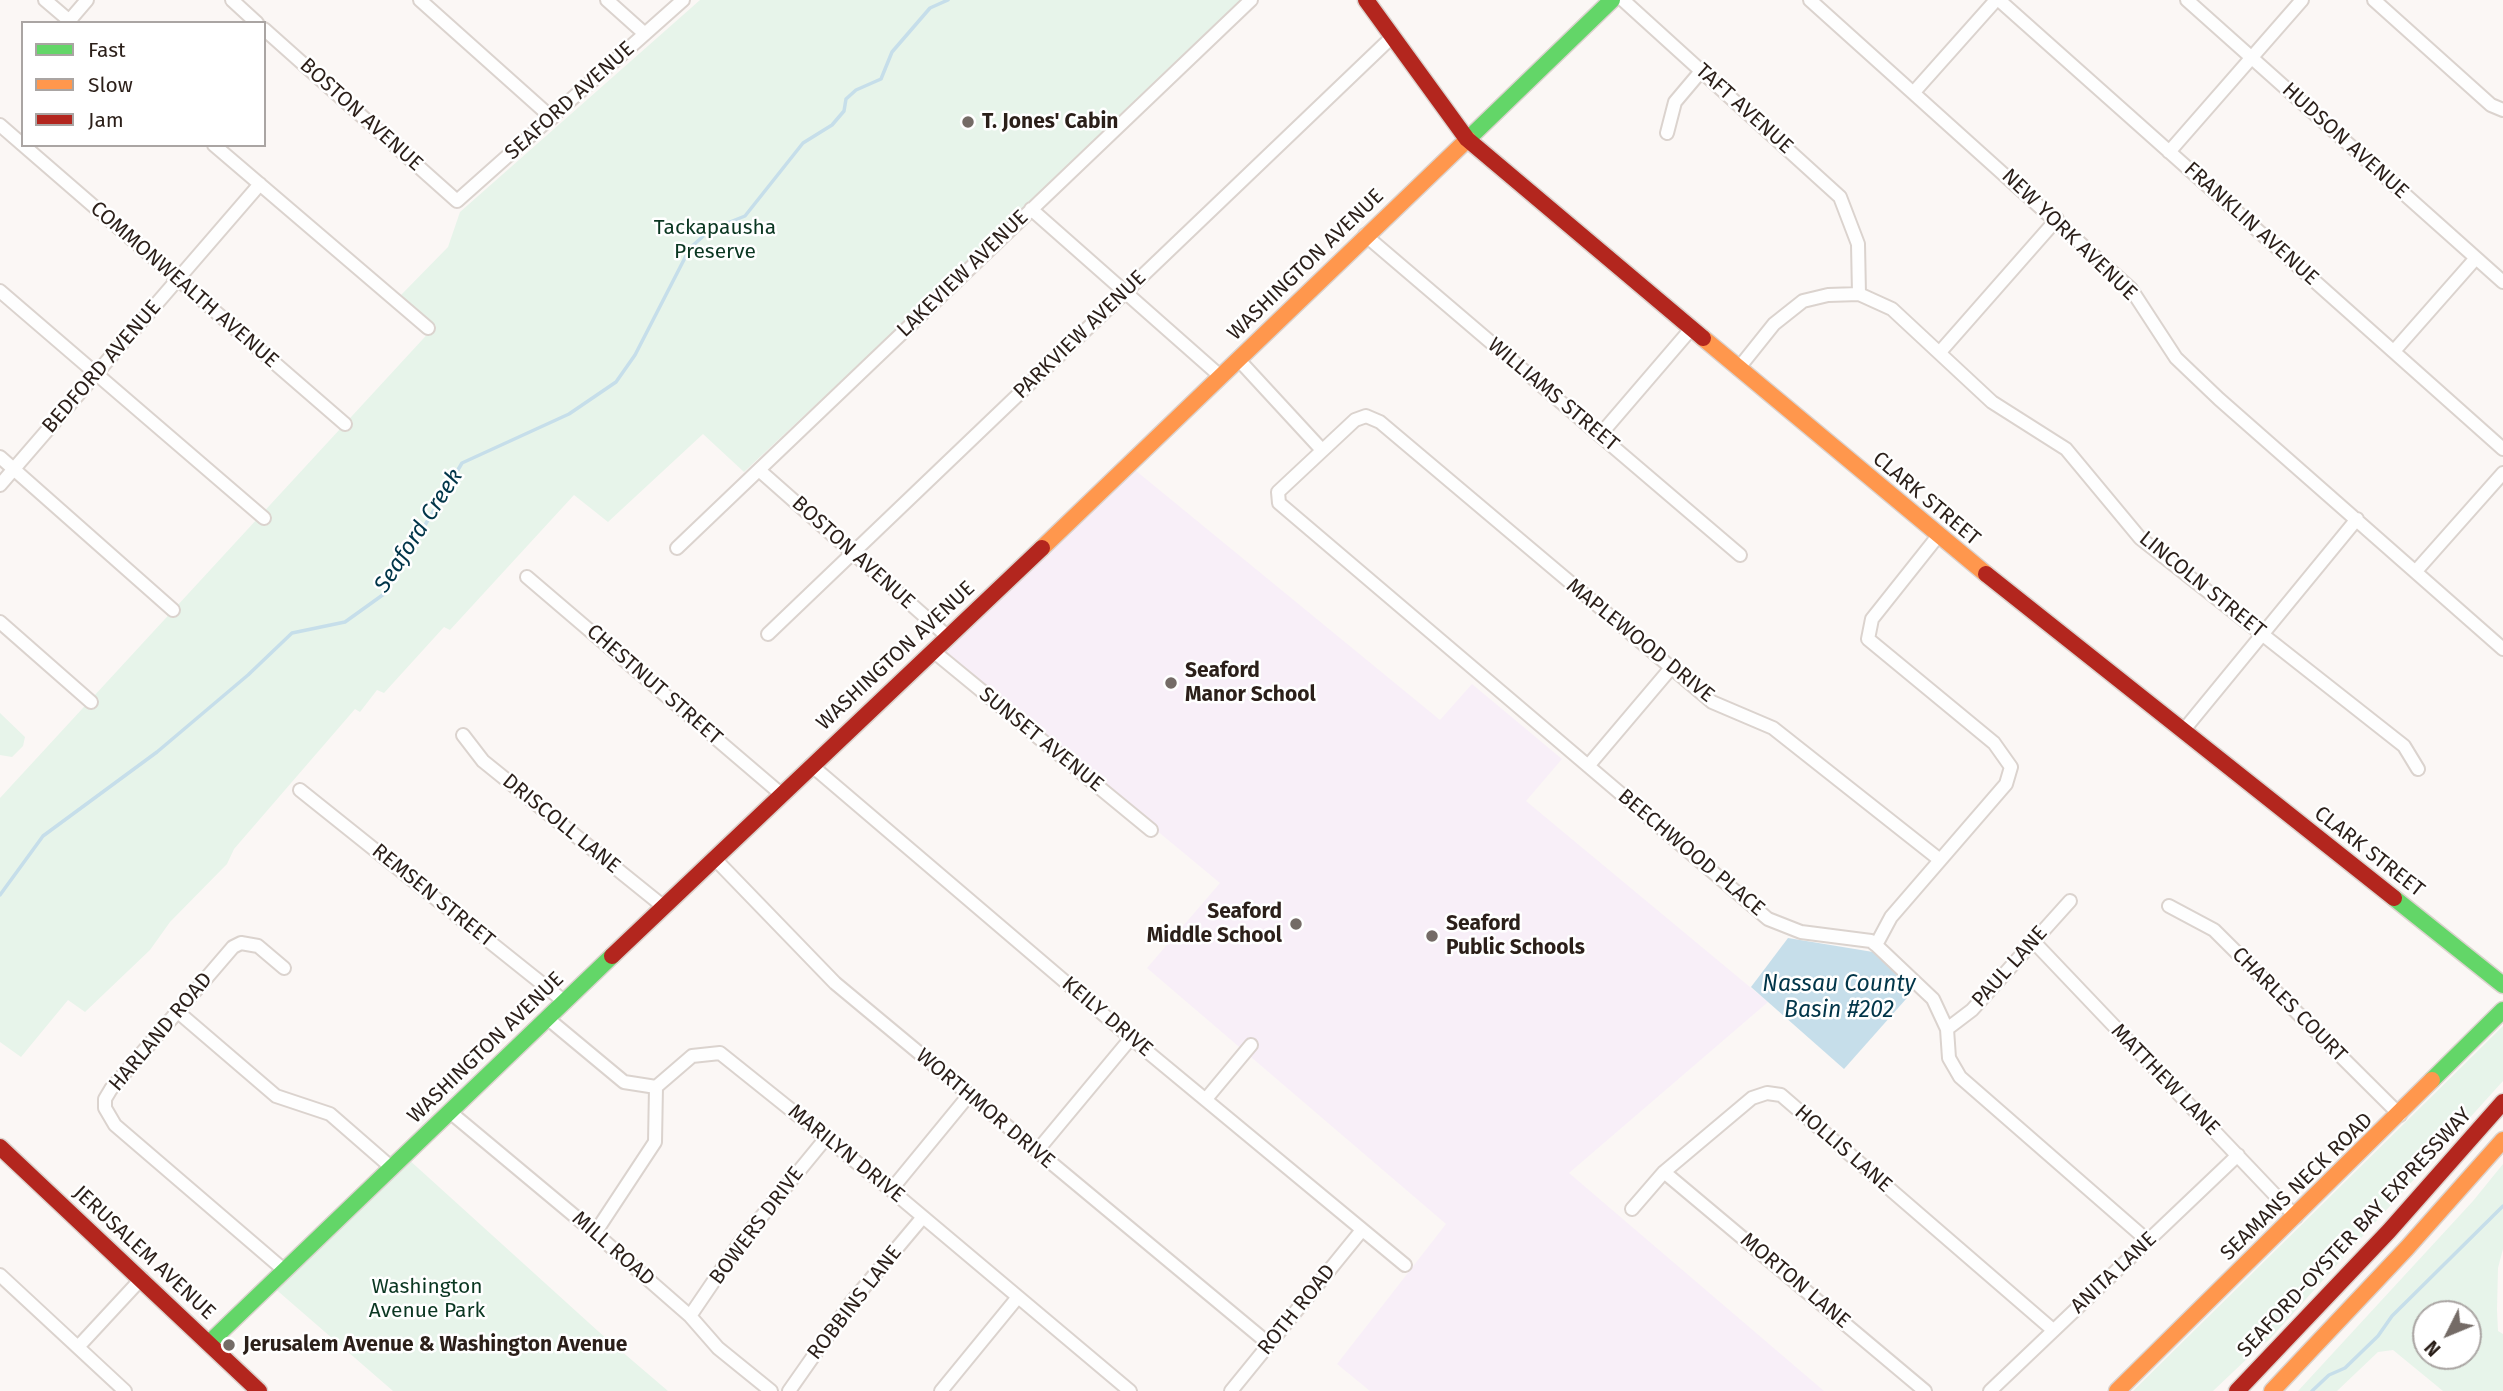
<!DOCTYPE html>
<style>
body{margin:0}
#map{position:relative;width:2503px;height:1391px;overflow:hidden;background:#fbf7f5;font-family:"Fira Sans",sans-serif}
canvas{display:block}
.legend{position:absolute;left:21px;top:21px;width:245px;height:126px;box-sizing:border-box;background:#fff;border:2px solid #aaa5a3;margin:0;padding:9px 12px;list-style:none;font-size:21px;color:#2b1f19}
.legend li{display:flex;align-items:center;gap:14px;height:35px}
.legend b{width:35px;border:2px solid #aaa5a3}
.north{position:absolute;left:2412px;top:1300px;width:70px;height:70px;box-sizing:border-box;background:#fff;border:2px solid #aaa5a3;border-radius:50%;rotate:227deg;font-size:19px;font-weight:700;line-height:28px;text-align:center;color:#2b1f19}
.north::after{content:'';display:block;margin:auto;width:24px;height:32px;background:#746b66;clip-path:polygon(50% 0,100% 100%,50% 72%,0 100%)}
</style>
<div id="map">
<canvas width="2503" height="1391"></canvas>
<ul class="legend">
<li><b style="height:9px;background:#63d668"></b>Fast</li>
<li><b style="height:9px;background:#ff974d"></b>Slow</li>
<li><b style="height:9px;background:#b3261e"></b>Jam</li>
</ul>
<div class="north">N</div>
</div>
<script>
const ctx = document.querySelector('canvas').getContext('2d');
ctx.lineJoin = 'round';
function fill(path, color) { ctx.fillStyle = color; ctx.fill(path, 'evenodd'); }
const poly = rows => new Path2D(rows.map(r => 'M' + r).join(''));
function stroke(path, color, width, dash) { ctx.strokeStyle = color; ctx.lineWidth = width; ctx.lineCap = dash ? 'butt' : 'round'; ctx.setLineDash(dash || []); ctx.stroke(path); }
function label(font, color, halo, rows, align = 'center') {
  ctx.font = font + ' "Fira Sans",sans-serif'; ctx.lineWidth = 5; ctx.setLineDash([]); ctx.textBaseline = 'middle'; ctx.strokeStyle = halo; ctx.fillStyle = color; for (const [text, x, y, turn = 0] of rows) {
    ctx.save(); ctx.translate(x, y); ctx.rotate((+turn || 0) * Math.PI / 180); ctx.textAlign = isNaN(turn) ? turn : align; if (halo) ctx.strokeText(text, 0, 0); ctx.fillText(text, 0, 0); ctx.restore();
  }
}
const education = poly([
 [1135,470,1440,720,1472,684,1562,759,1526,801,1768,1002,1569,1173,1824,1391,1370,1391,1337,1364,1446,1224,1147,968,1220,883,939,650]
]);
const green = poly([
 [700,0,1247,0,744,472,703,434,608,522,574,495,450,630,444,627,384,693,377,690,360,712,355,709,234,849,227,864,170,922,150,950,85,1012,68,1000,21,1057,0,1042,0,798,434,327,401,295,448,247,460,212],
 [0,713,25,737,23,746,12,757,0,755],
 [2503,1026,2503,1081,2268,1341,2249,1350,2251,1355,2213,1391,2133,1391],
 [407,1158,599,1332,668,1391,393,1391,272,1286],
 [2503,1164,2503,1249,2498,1268,2497,1310,2498,1331,2503,1334,2503,1391,2443,1391,2393,1350,2378,1352,2337,1391,2298,1391,2473,1201],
 [2426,1314,2468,1314,2468,1356,2426,1356]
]);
const water = poly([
 [1788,938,1873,952,1914,990,1844,1069,1751,987]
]);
const stream = poly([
 [0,895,43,836,157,752,248,675,292,633,345,622,384,594,462,463,569,414,616,382,635,355,690,248,710,230,745,216,803,143,832,125,844,111,846,99,856,90,881,79,892,52,930,8,948,0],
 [2312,1391,2329,1375,2345,1368,2378,1336,2392,1316,2503,1206]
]);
const street = poly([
 [45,0,72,23],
 [232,0,257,23],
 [420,0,552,118],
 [607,0,645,34],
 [1623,0,1840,197,1858,244,1859,294,1892,309,1992,402,2066,449,2140,538,2404,746,2418,769],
 [1810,0,2131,289,2176,358,2219,399,2503,649],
 [1999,0,2503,449],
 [2187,0,2503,282],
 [2374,0,2491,105,2503,110],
 [69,21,87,0],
 [264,29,457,201,683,0],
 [1914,92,1996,0],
 [0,125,23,145],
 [1667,133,1675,102,1702,70],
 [23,145,345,424],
 [214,145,428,328],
 [2169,152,2302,0],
 [1031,209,1219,375],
 [1365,235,1740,555],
 [0,291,264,518],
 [2394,351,2476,258],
 [1940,352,2057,219],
 [1238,359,1322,450],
 [1738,369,1774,324,1803,301,1828,295,1859,294],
 [1600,435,1691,329],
 [0,457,173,610],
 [759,470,947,636],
 [0,485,260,184],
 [677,548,1251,0],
 [2416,571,2503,473],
 [527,577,781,794],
 [0,622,91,702],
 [768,634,1392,37],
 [932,650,1151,830],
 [2183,731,2357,519],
 [463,735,483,761,664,907],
 [811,765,1131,1038,1405,1265],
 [1588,766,1671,668],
 [300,790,565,1002],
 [715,859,835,983,1269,1344],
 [1940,860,1773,728,1712,702,1380,422,1366,416,1355,420,1278,492,1279,503,1768,919,1801,932,1871,941,1876,945,1933,999,1947,1029,1949,1058,1960,1077,2148,1241],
 [2169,906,2214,930,2400,1115],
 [2034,942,2296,1217],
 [1876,945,1891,917,2006,784,2011,767,1994,743,1868,639,1872,619,1938,536],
 [284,968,258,946,241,943,233,947,111,1089,105,1099,105,1108,115,1125,284,1270],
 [178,1012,276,1096,330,1114,392,1168],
 [547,1018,624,1082,656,1087,692,1056,720,1053,891,1190,1130,1391],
 [1947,1029,1972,1010,2070,901],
 [1206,1099,1251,1045],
 [450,1112,595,1233,690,1316,718,1348,771,1391],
 [1037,1151,1131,1038],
 [1664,1172,1925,1391],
 [891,1190,969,1095],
 [1632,1209,1664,1172,1752,1098,1767,1093,1781,1095,2053,1330],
 [595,1233,655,1142,656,1087],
 [0,1275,125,1391],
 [690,1316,739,1244,826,1138],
 [78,1347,142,1278],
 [789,1391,850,1304,923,1217],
 [941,1391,1018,1297],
 [1231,1391,1362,1230],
 [1990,1391,2238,1155]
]);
const fast = poly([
 [1468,139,1612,0],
 [2394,898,2503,985],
 [2432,1080,2503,1010],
 [209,1343,612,956]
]);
const slow = poly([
 [1703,338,1986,574],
 [1042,548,1468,139],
 [2117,1391,2432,1080],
 [2272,1391,2407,1248,2503,1140]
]);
const jam = poly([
 [1366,0,1467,139,1703,338],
 [1986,574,2394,898],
 [612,956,1042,548],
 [0,1147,259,1391],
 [2237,1391,2389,1231,2503,1102]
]);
const markers = [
 [968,122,7,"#746b66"],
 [1171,683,7,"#746b66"],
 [1296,924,7,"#746b66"],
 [1432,936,7,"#746b66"],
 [229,1345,7,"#746b66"]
];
const streetNames = [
 ["SEAFORD AVENUE",570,101,-42],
 ["TAFT AVENUE",1744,109,42],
 ["BOSTON AVENUE",361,115,42],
 ["HUDSON AVENUE",2345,141,42],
 ["FRANKLIN AVENUE",2251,224,42],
 ["NEW YORK AVENUE",2069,235,44],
 ["WASHINGTON AVENUE",1306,265,-44],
 ["LAKEVIEW AVENUE",963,274,-44],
 ["COMMONWEALTH AVENUE",184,285,41],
 ["PARKVIEW AVENUE",1080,335,-44],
 ["BEDFORD AVENUE",102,367,-49],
 ["WILLIAMS STREET",1553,395,40],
 ["CLARK STREET",1926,499,40],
 ["BOSTON AVENUE",853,553,42],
 ["LINCOLN STREET",2202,585,39],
 ["MAPLEWOOD DRIVE",1640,641,39],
 ["WASHINGTON AVENUE",896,656,-43],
 ["CHESTNUT STREET",654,685,41],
 ["SUNSET AVENUE",1041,740,39],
 ["DRISCOLL LANE",561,824,39],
 ["CLARK STREET",2369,852,38],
 ["BEECHWOOD PLACE",1691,853,40],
 ["REMSEN STREET",433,896,39],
 ["PAUL LANE",2010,967,-48],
 ["CHARLES COURT",2289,1005,45],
 ["KEILY DRIVE",1107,1017,40],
 ["HARLAND ROAD",161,1032,-50],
 ["WASHINGTON AVENUE",486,1048,-44],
 ["MATTHEW LANE",2165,1080,46],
 ["WORTHMOR DRIVE",985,1109,40],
 ["HOLLIS LANE",1843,1149,41],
 ["MARILYN DRIVE",846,1154,39],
 ["SEAMANS NECK ROAD",2297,1187,-44],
 ["BOWERS DRIVE",757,1226,-53],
 ["SEAFORD-OYSTER BAY EXPRESSWAY",2355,1233,-47],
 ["MILL ROAD",613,1249,41],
 ["JERUSALEM AVENUE",144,1253,43],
 ["ANITA LANE",2114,1273,-43],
 ["MORTON LANE",1795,1281,40],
 ["ROBBINS LANE",855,1303,-52],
 ["ROTH ROAD",1297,1310,-51]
];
const poiNames = [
 ["T. Jones' Cabin",982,122],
 ["Seaford",1185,671],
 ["Manor School",1185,695],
 ["Seaford",1282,912,"right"],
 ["Middle School",1282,936,"right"],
 ["Seaford",1446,924],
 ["Public Schools",1446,948],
 ["Jerusalem Avenue & Washington Avenue",243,1345]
];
const parkNames = [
 ["Tackapausha",715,228],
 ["Preserve",715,252],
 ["Washington",427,1287],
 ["Avenue Park",427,1311]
];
const waterNames = [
 ["Seaford Creek",419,531,-57],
 ["Nassau County",1839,985],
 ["Basin #202",1839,1011]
];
fill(education, '#f8eff8');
fill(green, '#e7f4ea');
fill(water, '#c6deea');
stroke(stream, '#c6deea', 3.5);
stroke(street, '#dbd3ce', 16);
stroke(fast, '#dbd3ce', 19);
stroke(slow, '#dbd3ce', 19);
stroke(jam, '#dbd3ce', 19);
stroke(street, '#fefefe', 12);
stroke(fast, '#63d668', 16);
stroke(slow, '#ff974d', 16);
stroke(jam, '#b3261e', 16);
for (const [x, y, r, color] of markers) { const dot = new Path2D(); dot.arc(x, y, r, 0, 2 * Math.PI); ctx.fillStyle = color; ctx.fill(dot); stroke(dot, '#fff', 2.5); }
label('21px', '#2b1f19', '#fff', streetNames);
label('bold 21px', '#2b1f19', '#fff', poiNames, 'left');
label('21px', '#0b3722', '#fff', parkNames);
label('italic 23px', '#013549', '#fff', waterNames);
</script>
